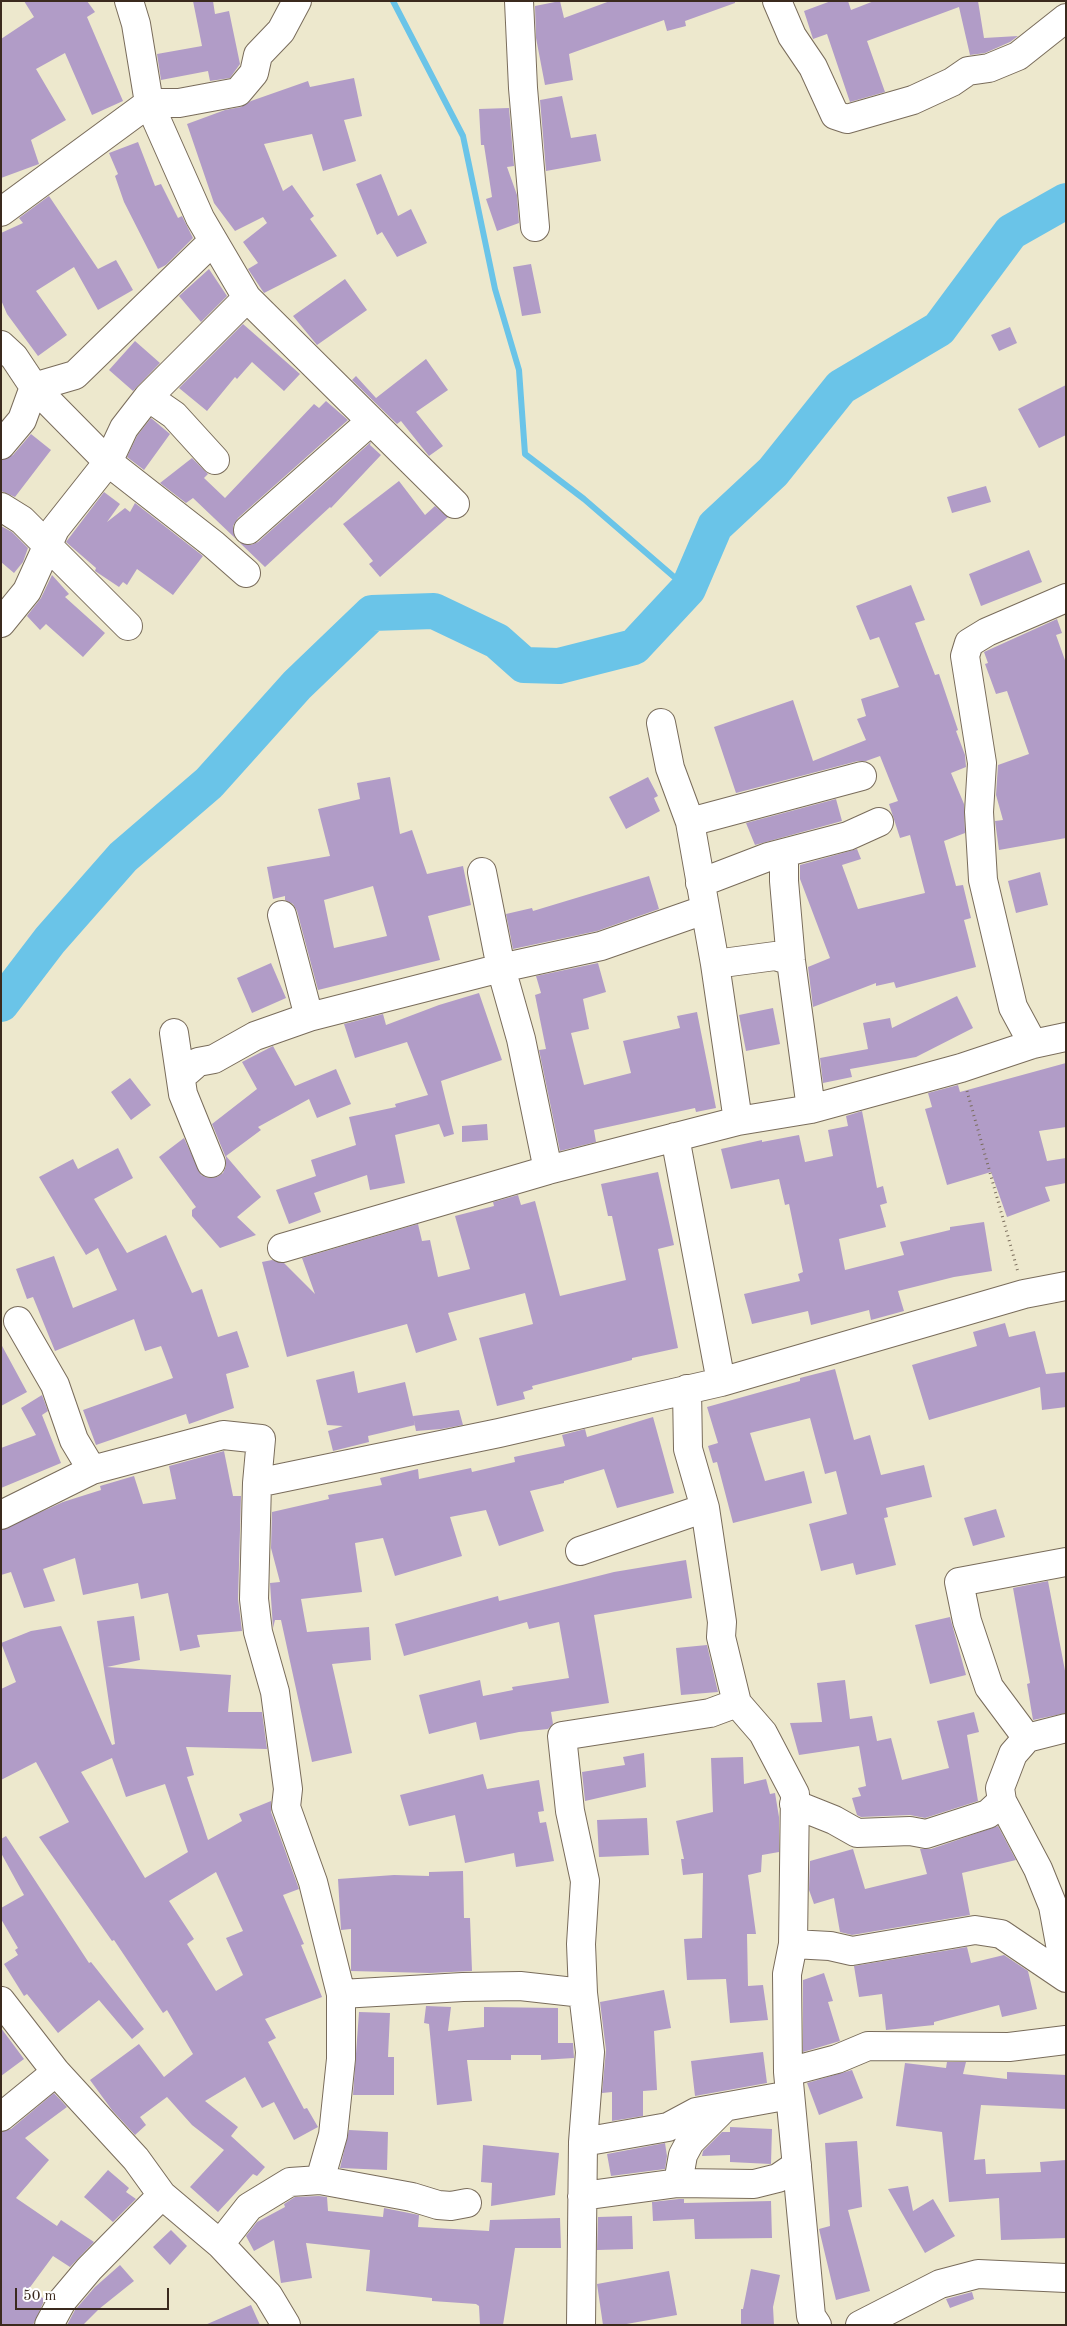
<!DOCTYPE html>
<style>
body{margin:0}
#map{position:relative;width:1067px;height:2326px;overflow:hidden;background:#ede8cd;font-family:"Old Standard TT",serif}
canvas{display:block}
.frame{position:absolute;inset:0;border:2px solid #3b2a1e;pointer-events:none}
.scale{position:absolute;left:15px;top:2288px;width:154px;height:22px;box-sizing:border-box;border:2px solid #3b2a1e;border-top:0;padding-left:6px;font-size:15px;line-height:18px;white-space:nowrap;color:#3b2a1e;-webkit-text-stroke:4px #fff;paint-order:stroke}
</style>
<div id="map">
<canvas width="1067" height="2326"></canvas>
<div class="frame"></div>
<div class="scale">50 m</div>
</div>
<script>
const ctx = document.querySelector('canvas').getContext('2d');
ctx.lineJoin = 'round';
const poly = rows => new Path2D(rows.map(r => 'M' + r).join(''));
function stroke(path, color, width, dash) { ctx.strokeStyle = color; ctx.lineWidth = width; ctx.lineCap = dash ? 'butt' : 'round'; ctx.setLineDash(dash || []); ctx.stroke(path); }
function fill(path, color) { ctx.fillStyle = color; ctx.fill(path, 'evenodd'); }
const stream = poly([
 [393,1,463,136,495,289,519,370,525,454,584,499,688,589]
]);
const river = poly([
 [1,1004,50,940,123,857,209,783,297,685,372,613,434,611,497,641,524,665,559,666,634,647,688,589,715,526,773,472,841,387,939,329,1011,232,1066,201]
]);
const building = poly([
 [24,1,87,1,95,12,87,17,123,101,92,115,65,53,36,69,66,120,31,140,39,164,1,178,1,39,34,17],
 [193,1,213,1,215,14,229,11,240,64,230,78,210,81,208,71,161,80,157,54,202,46],
 [560,1,564,18,610,1,735,1,735,3,685,21,686,26,667,31,664,20,569,54,573,80,545,85,536,38,535,6],
 [831,1,848,1,851,10,874,1,978,1,984,38,1018,36,1010,42,985,53,970,55,959,7,867,41,885,92,850,102,827,34,813,39,804,11],
 [354,78,362,116,344,120,356,161,323,171,312,134,264,144,283,191,292,185,314,216,310,219,337,256,264,293,248,269,258,263,243,242,267,223,263,217,235,231,214,203,187,124,225,110,241,107,251,101,308,81,310,87],
 [562,96,571,138,596,134,601,161,546,171,540,100],
 [509,108,514,166,507,167,517,195,519,223,497,231,486,199,492,197,484,145,481,145,479,109],
 [138,142,155,186,161,184,178,218,182,216,193,238,166,265,158,269,124,202,115,176,118,174,109,153],
 [381,174,398,216,411,209,427,243,397,257,382,232,377,235,356,184],
 [49,196,98,269,116,260,133,290,98,310,74,267,36,291,67,335,38,356,7,314,1,300,1,233,23,223,19,218],
 [531,264,541,313,522,316,513,267],
 [209,269,227,296,201,322,179,296],
 [345,279,367,310,317,345,293,316],
 [243,324,300,374,284,391,252,362,237,379,235,377,207,411,179,388],
 [1010,327,1017,343,999,351,991,335],
 [135,341,160,363,133,391,109,370],
 [426,359,448,390,416,412,443,446,429,456,401,421,397,424,352,380,356,376,376,398],
 [1066,385,1066,435,1039,448,1018,409],
 [326,401,348,420,238,518,233,526,235,538,193,498,186,503,160,483,192,458,208,474,204,478,225,498,314,404,319,408],
 [151,418,170,434,144,470,127,457,137,436],
 [31,434,51,450,15,497,1,491,1,460,13,455],
 [371,442,370,445,381,455,331,508,330,507,265,567,240,543,251,545,258,542],
 [399,481,425,515,435,506,448,517,380,577,369,564,373,561,343,524],
 [986,486,991,502,952,513,947,497],
 [104,492,120,504,107,522,125,508,130,512,135,503,203,556,173,595,137,569,127,585,123,582,119,587,95,571,96,568,66,542],
 [1,526,12,532,28,548,23,562,14,573,1,562],
 [1029,550,1042,582,981,606,969,574],
 [52,575,69,594,65,597,105,633,83,657,46,624,40,630,27,616,41,598],
 [911,585,925,620,915,623,935,675,939,674,958,730,956,731,965,755,966,767,951,773,964,804,965,833,944,841,956,886,963,885,971,918,964,920,976,967,896,988,894,982,876,986,876,983,813,1007,808,967,830,958,800,879,800,865,857,849,861,859,842,865,858,909,925,893,910,835,900,838,889,804,898,801,880,756,866,761,858,761,736,793,714,727,793,700,813,761,866,740,857,719,866,716,861,699,899,687,879,637,870,640,856,606],
 [1057,619,1062,633,1056,635,1066,663,1066,838,999,850,995,821,1003,820,996,795,998,765,1029,754,1007,691,996,694,985,664,988,663,984,652],
 [390,777,400,834,412,830,427,874,463,866,471,905,428,916,440,960,318,990,297,911,293,904,285,900,285,896,273,899,267,867,330,856,318,809,360,799,357,783],
 [373,886,387,936,334,948,324,900],
 [648,777,658,796,654,798,660,811,626,829,609,797],
 [836,799,842,821,755,845,746,823],
 [1040,872,1048,905,1016,913,1008,881],
 [649,876,659,909,597,931,513,949,506,914,532,908,533,911],
 [271,963,286,998,252,1013,237,978],
 [598,963,606,992,583,999,589,1029,571,1033,584,1085,631,1073,623,1041,680,1028,677,1016,697,1012,716,1108,696,1112,695,1108,594,1130,596,1142,560,1151,539,1050,546,1049,535,995,541,993,536,976],
 [479,993,502,1060,441,1081,454,1134,444,1137,439,1124,395,1135,405,1183,370,1190,367,1175,314,1193,321,1212,289,1224,276,1190,316,1176,311,1160,356,1145,349,1117,396,1107,395,1104,428,1095,407,1042,355,1058,344,1024,383,1014,386,1025,439,1005],
 [957,996,973,1028,916,1057,850,1069,852,1077,823,1083,820,1058,868,1049,863,1023,890,1018,892,1028],
 [773,1008,780,1044,746,1051,739,1015],
 [273,1046,295,1086,336,1069,351,1104,317,1118,309,1099,258,1127,261,1130,226,1156,261,1197,237,1217,256,1235,220,1248,192,1216,192,1210,196,1207,159,1157,184,1138,201,1175,209,1178,217,1177,223,1173,226,1166,226,1158,212,1124,257,1089,242,1062],
 [1066,1063,1066,1127,1039,1131,1047,1161,1066,1158,1066,1183,1045,1187,1050,1201,1007,1217,991,1172,947,1185,925,1109,932,1107,928,1093,958,1085,960,1092],
 [130,1078,151,1105,131,1120,111,1092],
 [862,1111,877,1188,883,1186,887,1203,880,1205,886,1227,839,1239,845,1270,904,1255,900,1242,950,1230,950,1227,984,1222,992,1271,954,1277,898,1291,904,1311,871,1320,869,1310,811,1325,808,1311,752,1324,744,1294,800,1281,798,1274,803,1272,789,1204,785,1205,779,1179,731,1189,721,1149,762,1140,762,1142,799,1135,805,1162,833,1156,828,1130,848,1126,846,1116],
 [487,1124,488,1140,462,1142,462,1126],
 [118,1148,133,1178,94,1199,127,1253,166,1235,192,1293,202,1289,218,1337,237,1331,249,1367,226,1374,234,1408,189,1424,186,1414,96,1445,83,1410,173,1378,161,1346,145,1351,134,1319,55,1351,33,1297,27,1299,16,1269,54,1256,73,1308,117,1290,98,1248,86,1255,39,1177,73,1159,78,1169],
 [658,1172,674,1245,658,1249,678,1348,632,1358,632,1360,532,1386,533,1389,523,1392,525,1399,497,1406,479,1338,533,1324,525,1293,448,1313,457,1340,416,1353,407,1324,287,1357,262,1262,272,1260,284,1263,315,1294,302,1258,418,1224,422,1241,430,1240,438,1277,470,1269,455,1216,494,1206,493,1202,518,1195,521,1205,535,1201,560,1296,626,1280,612,1216,608,1216,601,1184],
 [1005,1323,1009,1337,1035,1331,1046,1374,1066,1372,1066,1407,1042,1410,1040,1387,929,1420,912,1365,977,1346,973,1332],
 [1,1344,27,1392,1,1406],
 [835,1369,854,1440,870,1435,881,1475,924,1465,932,1497,886,1508,888,1517,884,1518,896,1565,856,1575,853,1563,821,1571,809,1524,847,1514,836,1471,825,1474,810,1418,750,1433,765,1481,804,1471,812,1503,733,1523,717,1462,713,1463,708,1446,718,1443,707,1407,800,1381,800,1378],
 [354,1371,358,1393,405,1382,415,1425,368,1436,369,1442,333,1451,328,1431,343,1426,327,1425,316,1380],
 [42,1395,48,1411,42,1415,61,1463,1,1488,1,1448,36,1435,21,1408],
 [459,1410,463,1425,441,1429,416,1431,413,1416],
 [653,1417,674,1493,617,1508,604,1469,564,1481,564,1483,530,1491,544,1531,499,1546,486,1510,450,1517,462,1556,395,1576,383,1538,355,1543,362,1592,301,1599,307,1632,369,1627,371,1660,332,1664,352,1753,312,1762,281,1620,275,1620,273,1628,270,1583,280,1582,271,1548,272,1512,329,1499,328,1495,382,1485,380,1478,418,1469,419,1479,471,1468,472,1472,515,1462,514,1457,565,1446,562,1435,585,1429,587,1437],
 [224,1451,233,1496,241,1496,238,1599,242,1631,197,1635,200,1647,180,1651,168,1593,141,1599,138,1583,83,1595,75,1558,43,1569,55,1601,24,1608,11,1572,1,1575,1,1530,63,1502,101,1490,100,1486,134,1476,143,1504,176,1499,169,1466],
 [996,1509,1005,1537,973,1546,964,1518],
 [686,1560,692,1598,594,1615,609,1703,551,1712,553,1724,548,1729,519,1732,480,1740,476,1722,429,1734,419,1695,480,1680,483,1696,513,1690,512,1687,569,1678,559,1622,529,1629,527,1622,404,1656,395,1624,498,1596,499,1601,614,1572],
 [1048,1581,1066,1676,1066,1713,1033,1720,1027,1684,1030,1683,1013,1588],
 [134,1616,140,1660,107,1667,231,1675,228,1712,262,1712,267,1749,186,1747,194,1775,187,1777,208,1840,242,1821,239,1814,271,1801,271,1812,299,1889,283,1895,304,1944,301,1945,322,1997,265,2019,276,2038,268,2042,304,2109,307,2108,318,2127,294,2140,274,2102,262,2108,245,2077,205,2101,238,2127,231,2136,265,2167,257,2176,253,2174,218,2212,190,2187,224,2150,192,2125,167,2097,140,2117,146,2125,135,2135,112,2110,90,2080,139,2044,164,2077,193,2054,167,2010,163,2013,114,1940,112,1941,39,1837,69,1822,36,1762,1,1780,1,1689,16,1682,1,1643,31,1631,61,1626,112,1745,115,1744,97,1621],
 [112,1758,126,1797,165,1784,188,1852,145,1878,81,1772],
 [216,1872,243,1931,226,1938,243,1975,216,1991,187,1944,194,1939,169,1901],
 [950,1617,966,1675,930,1684,915,1625],
 [707,1645,718,1692,681,1695,676,1648],
 [845,1680,850,1719,872,1716,877,1741,891,1738,902,1780,949,1768,937,1721,974,1712,979,1732,967,1735,978,1801,925,1818,910,1815,861,1817,857,1815,852,1798,861,1796,858,1788,866,1786,859,1746,799,1755,790,1723,822,1722,817,1683],
 [644,1753,646,1787,585,1801,582,1772,625,1765,623,1757],
 [743,1757,744,1784,766,1779,770,1794,775,1793,779,1817,779,1852,762,1855,761,1872,748,1875,756,1934,747,1934,748,1986,763,1985,768,2020,730,2023,726,1979,687,1980,684,1939,702,1938,703,1873,683,1875,681,1859,684,1859,676,1821,713,1812,711,1758],
 [483,1774,487,1789,539,1780,544,1811,538,1812,540,1823,546,1822,554,1861,516,1867,514,1853,465,1863,455,1815,409,1826,400,1795],
 [647,1818,649,1855,599,1857,597,1820],
 [998,1826,1016,1860,962,1873,970,1915,852,1935,840,1932,834,1898,814,1904,809,1890,810,1861,853,1849,865,1889,927,1874,920,1849,931,1849],
 [6,1836,89,1963,91,1962,144,2029,132,2039,99,2000,58,2033,27,1994,24,1996,4,1964,18,1955,15,1950,18,1948,1,1919,1,1908,24,1895,1,1853,1,1839],
 [463,1871,464,1918,470,1918,472,1971,430,1973,351,1971,351,1929,341,1930,338,1879,394,1875,429,1876,429,1872],
 [967,1947,971,1963,1004,1955,1028,1971,1037,2009,1002,2017,999,2005,934,2022,934,2025,886,2030,882,1994,859,1997,854,1966],
 [824,1973,833,2001,828,2002,840,2041,803,2052,803,1980],
 [664,1990,671,2028,654,2031,657,2090,643,2091,643,2116,612,2121,612,2092,602,2093,606,2050,600,2002],
 [426,2006,451,2007,448,2031,484,2027,484,2007,558,2008,558,2043,573,2043,574,2058,541,2060,541,2055,511,2055,511,2060,467,2060,472,2101,437,2105,429,2024,424,2023],
 [359,2012,390,2013,388,2057,394,2057,394,2095,353,2095],
 [1,2028,24,2059,1,2076],
 [763,2052,767,2083,695,2096,691,2061],
 [947,2062,966,2062,963,2074,1007,2079,1007,2072,1066,2075,1066,2109,981,2105,974,2160,985,2159,986,2174,1041,2172,1040,2162,1066,2160,1066,2238,1001,2240,999,2198,949,2202,942,2132,896,2126,905,2063,946,2068],
 [852,2070,863,2098,819,2115,807,2083],
 [54,2093,67,2107,25,2138,49,2160,16,2198,57,2226,61,2220,94,2242,70,2267,53,2256,28,2290,45,2299,33,2325,1,2325,1,2132,11,2129],
 [730,2127,772,2129,771,2164,730,2162,730,2155,702,2156,703,2151,722,2132,730,2132],
 [349,2130,388,2132,387,2170,340,2168],
 [857,2141,862,2207,848,2210,870,2291,836,2300,819,2229,830,2226,825,2143],
 [665,2143,667,2156,665,2169,611,2176,607,2154],
 [483,2145,559,2153,555,2195,491,2206,492,2183,481,2182],
 [108,2170,129,2188,126,2192,136,2199,113,2222,84,2197],
 [908,2186,913,2211,933,2199,955,2236,925,2253,888,2189],
 [319,2196,327,2197,328,2211,383,2217,384,2208,419,2215,418,2227,489,2231,490,2220,560,2218,561,2248,515,2248,503,2325,480,2325,479,2306,476,2304,432,2301,432,2298,366,2291,370,2250,306,2243,312,2278,281,2283,274,2240,254,2251,246,2236,257,2222,285,2207,284,2204,295,2197],
 [679,2199,684,2199,684,2203,771,2201,772,2238,695,2239,694,2219,653,2221,652,2202],
 [632,2216,633,2249,597,2250,598,2217],
 [171,2230,187,2246,170,2265,153,2247],
 [120,2265,134,2281,99,2309,83,2325,67,2325,75,2310,95,2287],
 [751,2269,780,2275,773,2307,774,2325,741,2325,741,2309,743,2309],
 [669,2271,677,2315,621,2325,603,2325,597,2284],
 [972,2292,974,2299,950,2308,946,2299],
 [251,2305,260,2325,205,2325]
]);
const path = poly([
 [967,1091,1018,1272]
]);
const minor = poly([
 [129,1,136,24,149,103,200,218,247,298,455,504],
 [519,1,523,88,535,227],
 [777,1,792,36,813,67,835,115,847,119,913,100,952,82,968,71,989,68,1018,56,1066,18],
 [1,212,149,103,179,103,238,92,254,73,258,55,281,31,297,1],
 [1,345,14,357,34,387,108,462,213,544,246,573],
 [148,397,174,415,215,460],
 [1,445,22,420,34,387,75,375,213,241],
 [1,507,22,520,128,626],
 [248,530,371,421],
 [1,623,27,591,55,529,108,462,124,428,148,397,247,298],
 [661,723,670,768,690,822,715,964,738,1121],
 [690,822,862,776],
 [784,853,784,881,791,961,811,1109],
 [482,872,501,968,521,1039,548,1170],
 [700,883,768,857,848,836,879,822],
 [282,915,309,1017],
 [715,964,775,956,791,961],
 [174,1033,183,1094,211,1163],
 [1033,1044,1013,1007,983,880,979,812,982,763,965,656,969,643,987,632,1066,598],
 [182,1076,198,1062,214,1059,255,1036,309,1017,501,968,601,946,704,910],
 [675,1137,721,1382],
 [282,1248,548,1170,738,1121,811,1109,961,1068,1033,1044,1066,1037],
 [18,1321,55,1385,74,1440,92,1470],
 [257,1483,254,1599,258,1632,275,1692,288,1789,286,1807,313,1882,341,1994,341,2059,333,2135,320,2180],
 [705,1508,722,1622,721,1637,737,1703,763,1733,795,1794,793,1944,787,1974,788,2072,811,2316,817,2325],
 [1,1515,92,1470,223,1435,261,1439,257,1483,499,1433,721,1382,1024,1294,1066,1286],
 [580,1551,705,1508,688,1449,687,1389],
 [1066,1728,1027,1738,1013,1754,1000,1788,1002,1801,1038,1869,1053,1906,1066,1977],
 [1027,1738,989,1687,967,1621,959,1582,1066,1562],
 [794,1804,834,1820,857,1833,910,1831,926,1834,988,1814,1002,1801],
 [793,1944,830,1946,852,1951,975,1930,1001,1934,1066,1978],
 [583,1993,581,1944,585,1881,570,1811,562,1736,710,1713,737,1703],
 [341,1994,463,1987,520,1986,583,1993,590,2052,583,2142,581,2325],
 [1,2001,56,2072,136,2159,162,2195,220,2244,268,2295,286,2325],
 [788,2072,837,2059,868,2046,1009,2047,1066,2040],
 [1,2117,56,2072],
 [583,2142,668,2127,696,2112,790,2095],
 [678,2183,683,2155,690,2142,725,2107],
 [582,2196,678,2183,754,2184,778,2178,797,2165],
 [220,2244,249,2207,290,2182,320,2180,412,2197,438,2205,451,2206,467,2203],
 [49,2325,62,2301,89,2269,162,2195],
 [860,2325,940,2284,978,2274,1066,2278]
]);
stroke(stream, '#6ac4e8', 6);
stroke(river, '#6ac4e8', 36);
fill(building, '#b19cc7');
stroke(minor, '#796c5b', 30);
stroke(path, '#796c5b', 3, [1, 4]);
stroke(minor, '#fff', 28);
</script>
